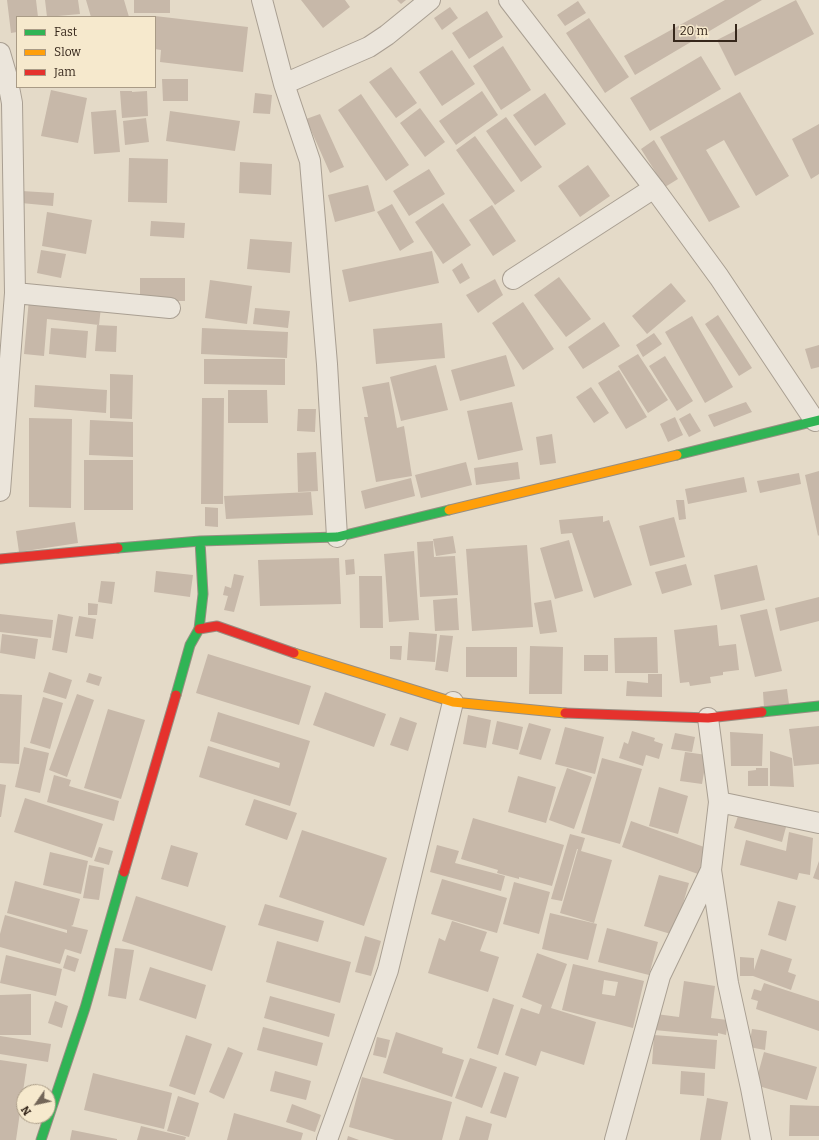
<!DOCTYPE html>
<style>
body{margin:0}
#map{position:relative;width:819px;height:1140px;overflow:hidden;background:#e4dac8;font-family:Bitter,serif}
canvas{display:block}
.legend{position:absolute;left:16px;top:16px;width:140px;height:72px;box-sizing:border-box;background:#f6e9cd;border:1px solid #a99b86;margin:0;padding:5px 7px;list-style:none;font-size:12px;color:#36271b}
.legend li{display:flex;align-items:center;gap:8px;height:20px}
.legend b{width:20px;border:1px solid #a99b86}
.north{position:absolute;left:16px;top:1084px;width:40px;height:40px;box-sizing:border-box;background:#f6e9cd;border:1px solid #a99b86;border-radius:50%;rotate:236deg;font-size:11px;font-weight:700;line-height:16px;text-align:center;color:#36271b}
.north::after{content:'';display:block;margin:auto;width:14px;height:18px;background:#736658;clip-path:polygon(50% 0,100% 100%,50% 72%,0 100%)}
.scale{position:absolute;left:673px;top:24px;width:64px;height:18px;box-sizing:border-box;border:2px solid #36271b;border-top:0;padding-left:5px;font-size:12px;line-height:14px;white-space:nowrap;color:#36271b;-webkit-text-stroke:3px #f6e9cd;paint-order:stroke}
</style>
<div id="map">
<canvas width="819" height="1140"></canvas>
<ul class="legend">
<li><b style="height:5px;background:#30b455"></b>Fast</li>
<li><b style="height:5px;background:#ff9f0a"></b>Slow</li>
<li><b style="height:5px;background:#e5322d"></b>Jam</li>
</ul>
<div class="north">N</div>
<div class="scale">20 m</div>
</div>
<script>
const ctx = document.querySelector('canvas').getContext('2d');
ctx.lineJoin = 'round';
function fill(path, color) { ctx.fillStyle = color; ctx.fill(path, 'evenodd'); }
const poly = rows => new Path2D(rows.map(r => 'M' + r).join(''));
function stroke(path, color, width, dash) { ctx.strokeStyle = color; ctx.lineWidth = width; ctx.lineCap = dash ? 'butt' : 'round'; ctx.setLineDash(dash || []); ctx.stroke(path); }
const building = poly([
 [7,0,36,0,38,17,17,17,17,32,11,33],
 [45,0,78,0,80,14,47,17],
 [86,0,124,0,129,17,91,17],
 [134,0,170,0,170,13,134,13],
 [301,0,345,0,350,7,323,28],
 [397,0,406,0,401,4],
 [725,0,762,0,635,75,624,56],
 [796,0,814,34,735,76,717,40],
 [578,1,586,13,565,26,557,15],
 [450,7,458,18,442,30,434,18],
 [487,11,503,37,469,59,452,33],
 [155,16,248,27,243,72,160,62,161,50,155,49],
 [589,18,629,77,605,93,566,33],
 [503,46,531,90,501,110,473,66],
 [452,50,475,84,442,106,419,72],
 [701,56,721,89,650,131,630,98],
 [391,67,417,103,396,118,369,82],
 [162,79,188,79,188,101,163,101],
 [51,90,87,98,78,143,41,136],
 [120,91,132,91,132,92,147,91,148,116,122,118],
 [482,91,498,115,456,145,439,121],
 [740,92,789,176,756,196,724,140,706,150,740,207,709,222,660,137],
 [255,93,272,95,270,114,253,113],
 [545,93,566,124,535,146,513,115],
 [361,94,409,165,386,181,338,110],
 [420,108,445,142,425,157,400,123],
 [116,110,120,152,94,154,91,112],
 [170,111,240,121,235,151,166,141],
 [320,114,344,167,330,173,306,119],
 [506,117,542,167,521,182,486,131],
 [146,118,149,142,125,145,123,121],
 [819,124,819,174,811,179,792,139],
 [475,136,515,191,495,205,456,150],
 [654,140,678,179,665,187,641,149],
 [129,158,168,159,167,203,128,202],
 [240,162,272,164,271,195,239,193],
 [588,165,610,196,580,217,558,186],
 [429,169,445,194,409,216,393,191],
 [368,185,375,211,335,222,328,195],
 [22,191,54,193,53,206,21,203],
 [443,203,471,245,443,264,415,222],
 [392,204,414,242,400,251,377,212],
 [492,205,516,241,493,256,469,220],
 [47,212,92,220,86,254,42,246],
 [151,221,185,223,184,238,150,236],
 [250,239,292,242,290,273,247,269],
 [41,250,66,254,61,278,37,273],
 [432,251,439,283,349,302,342,270],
 [462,263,470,278,460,284,452,270],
 [559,277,591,319,566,337,534,295],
 [140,278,185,278,185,301,140,301],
 [495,279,503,295,478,313,466,295],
 [210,280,252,286,247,324,205,318],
 [671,283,686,301,647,334,632,316],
 [29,299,101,307,99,325,47,319,44,356,24,354],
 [523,302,554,349,523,370,492,323],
 [255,308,290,311,288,328,253,324],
 [718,315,752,368,739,376,705,324],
 [692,316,733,387,705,403,665,332],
 [604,322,620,346,583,369,568,347],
 [442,323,445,358,376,364,373,329],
 [97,325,117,326,116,352,95,351],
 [51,328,88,331,86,358,49,354],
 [202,328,288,332,287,358,201,354],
 [654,333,662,344,643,357,636,345],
 [819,345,819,367,811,369,805,349],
 [638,354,668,400,648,413,618,366],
 [506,355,515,386,460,401,451,370],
 [665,356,693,401,677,411,649,366],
 [204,359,285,359,285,385,204,384],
 [436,365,448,410,401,421,390,377],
 [619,370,647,417,626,429,598,383],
 [110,374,133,375,132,419,110,418],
 [389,382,397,428,404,426,412,476,376,482,364,417,368,417,362,387],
 [35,385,107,390,106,413,34,407],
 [591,387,609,413,594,423,576,397],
 [228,390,267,390,268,423,228,423],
 [202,398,224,398,223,504,201,504],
 [512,402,523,450,478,460,467,411],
 [746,402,752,412,714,427,708,415],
 [298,409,316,409,315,432,297,431],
 [690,413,701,431,689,437,679,419],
 [675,417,683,435,668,442,660,424],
 [29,418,72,419,71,508,29,507],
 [90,420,133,422,133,457,89,455],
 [552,434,556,463,540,465,536,437],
 [316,452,318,491,298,492,297,453],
 [84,460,133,460,133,510,84,510],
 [466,462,472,485,421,498,415,475],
 [518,462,520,479,476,485,474,468],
 [819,471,819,535,818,536,805,475],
 [799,473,801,484,760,493,757,481],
 [744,477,747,492,688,504,685,489],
 [411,478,415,496,365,509,361,491],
 [311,492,313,515,226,519,224,496],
 [676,500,684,500,686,519,679,520],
 [205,507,218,508,218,527,205,526],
 [603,516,603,522,609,520,632,585,594,598,572,533,561,534,559,520],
 [674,517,685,557,650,566,639,526],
 [75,522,78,543,19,552,16,531],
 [453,536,456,553,436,556,433,539],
 [569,540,583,591,555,599,540,548],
 [433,541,434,557,455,556,458,595,420,597,417,542],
 [527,545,533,627,472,631,466,549],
 [414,551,419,620,389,622,384,554],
 [339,558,341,604,260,606,258,560],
 [354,559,355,574,346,575,345,560],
 [686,564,692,585,662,594,655,572],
 [757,565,765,600,721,610,714,575],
 [156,571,193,575,190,597,154,592],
 [234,574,244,576,234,612,224,610,228,596,223,595,225,586,231,588],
 [359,576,382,576,383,628,360,628],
 [101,581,115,582,112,604,98,602],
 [819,597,819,621,780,631,775,608],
 [457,598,459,630,435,631,433,600],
 [551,600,557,632,540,634,534,603],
 [88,603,98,604,97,615,88,615],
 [767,609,782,671,755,677,740,615],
 [0,614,53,620,51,638,0,632],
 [58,614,73,617,67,653,52,650],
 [79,616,96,619,93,639,75,636],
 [717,625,719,646,736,644,739,670,723,672,723,675,710,677,711,683,690,686,689,682,680,683,674,630],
 [409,632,437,634,435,662,407,660],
 [2,634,38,639,35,659,0,653],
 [440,635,453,636,448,672,435,670],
 [657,637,658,673,615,673,614,638],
 [390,646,402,646,401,660,390,659],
 [530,646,563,647,562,694,529,694],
 [466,647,517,647,517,677,466,677],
 [208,654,311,686,299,725,196,693],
 [584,655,608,655,608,671,584,671],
 [49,672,72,680,66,699,43,692],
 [89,673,102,677,99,686,86,682],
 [648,674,662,674,662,697,626,696,627,681,648,683],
 [787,689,789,704,764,708,763,692],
 [325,692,386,714,374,747,313,725],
 [0,694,22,695,19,764,0,763],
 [77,694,94,700,67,777,49,770],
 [43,697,63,703,50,749,30,743],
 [108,709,145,720,121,799,84,788],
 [218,712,310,741,290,806,199,777,208,746,279,768,280,763,210,741],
 [468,715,491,720,486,748,463,744],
 [400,717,417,723,408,751,390,745],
 [497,721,523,727,518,750,492,744],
 [529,723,551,729,541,760,519,754],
 [819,726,819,764,794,766,789,729],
 [565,727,604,737,595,774,555,764],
 [632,731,655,738,654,741,663,744,659,759,646,755,643,766,619,758,624,742,628,744],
 [730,732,763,734,762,766,731,766],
 [675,733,695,737,692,752,671,749],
 [24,747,49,753,40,793,15,787],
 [770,751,792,758,794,787,770,786],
 [685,752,707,755,702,784,680,781],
 [602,758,642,769,620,844,581,833],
 [567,768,592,777,574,829,549,820],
 [756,768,768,768,768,786,748,786,748,771,756,770],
 [54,775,71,780,69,786,119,801,114,821,47,802],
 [518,776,556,787,546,823,508,812],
 [0,784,6,785,1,817,0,817],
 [659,787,688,796,678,834,649,826],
 [25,798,103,824,92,858,14,832],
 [254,799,297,813,287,840,245,825],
 [739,813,786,827,782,842,734,828],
 [473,818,564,845,552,886,519,877,519,879,497,873,498,870,461,859],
 [631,821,707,848,698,874,622,847],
 [302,830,387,858,364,926,279,897],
 [789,832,813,838,810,875,799,873,797,880,740,865,746,840,786,851],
 [570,834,585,838,581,851,612,860,594,923,560,913,578,849,577,849,562,901,551,899],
 [171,845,198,853,188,887,161,879],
 [437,845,459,851,455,863,505,876,501,891,430,872],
 [99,847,113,851,109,865,94,861],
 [50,852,88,861,81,894,43,885],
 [819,861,819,880,813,878],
 [89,865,104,868,99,900,83,898],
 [659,875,689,883,674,935,644,926],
 [442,879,507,898,497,933,431,914],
 [15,881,80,899,73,925,71,926,88,930,81,954,65,949,60,964,0,947,0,934,5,915,67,933,67,930,7,913],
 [514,882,550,892,539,934,503,924],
 [136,896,226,926,212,971,122,941],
 [778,901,796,906,786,941,768,935],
 [265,904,324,921,318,942,258,925],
 [550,913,597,924,588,960,542,949],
 [452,921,487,932,480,951,499,957,488,992,428,973,439,938,445,941],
 [607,928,658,942,649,975,598,962],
 [365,936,381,941,371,976,355,972],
 [277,941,351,962,340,1003,266,982],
 [115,948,134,950,126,999,108,996],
 [761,949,792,959,788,972,796,975,791,990,753,976,740,976,740,957,754,958,754,970],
 [537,953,567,964,551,1008,596,1022,584,1065,541,1051,536,1066,505,1055,521,1008,539,1014,542,1005,522,997],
 [6,955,62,969,56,996,0,983],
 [67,955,79,959,75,972,63,968],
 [573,964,644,981,633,1028,562,1010],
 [604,980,618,982,615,996,602,994],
 [150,967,206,985,196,1019,139,1000],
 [684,981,715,986,711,1018,728,1020,726,1035,718,1033,718,1036,654,1030,656,1014,679,1017],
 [764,983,819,1001,819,1031,756,1009,758,1001,751,999,754,989,761,991],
 [31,994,31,1035,0,1035,0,995],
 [270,996,335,1014,329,1037,264,1018],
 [493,998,514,1005,498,1055,477,1048],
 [55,1001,68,1006,62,1028,48,1023],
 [263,1027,323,1043,317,1066,257,1050],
 [752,1029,767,1031,765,1050,749,1047],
 [396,1032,443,1048,442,1053,464,1060,452,1097,383,1073],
 [186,1035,212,1044,195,1095,169,1086],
 [654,1035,717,1040,715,1069,652,1064],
 [0,1036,51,1044,48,1062,0,1054],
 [377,1037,390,1040,386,1058,373,1055],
 [228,1047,243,1053,224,1099,209,1092],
 [764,1052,817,1067,807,1100,755,1085],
 [470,1058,497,1067,482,1108,455,1098],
 [0,1060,27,1064,16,1140,0,1140],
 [275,1071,311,1081,306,1100,270,1091],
 [681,1071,705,1073,704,1096,680,1094],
 [504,1072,519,1077,506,1118,490,1113],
 [93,1073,172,1093,164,1129,84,1110],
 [362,1077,452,1102,442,1140,395,1140,349,1127],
 [178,1096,199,1103,189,1137,167,1131],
 [707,1098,728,1102,721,1140,700,1140],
 [292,1104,321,1115,315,1132,286,1122],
 [790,1105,819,1106,819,1136,789,1136],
 [234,1113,303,1133,301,1140,227,1140],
 [466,1116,492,1124,488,1140,459,1140],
 [141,1126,186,1137,185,1140,137,1140],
 [72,1130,117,1139,117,1140,70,1140],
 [348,1136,359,1140,347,1140]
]);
const street = poly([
 [262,0,284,84,310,161,327,364,337,537],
 [509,0,654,188,719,277,815,421],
 [0,53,7,77,12,103,15,293,0,491],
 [284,84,369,47,387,35,430,0],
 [513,279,654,188],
 [15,293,170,308],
 [708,718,719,802,711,870,728,983,751,1088,761,1140],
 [719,802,819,823],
 [327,1140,388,970,453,702],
 [615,1140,660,976,711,870]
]);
const fast = poly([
 [677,455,819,420],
 [118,548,200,541,337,537,449,510],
 [176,695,190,645,199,629,203,594,200,541],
 [762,712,819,706],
 [41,1140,85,1008,124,872]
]);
const slow = poly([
 [449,510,677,455],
 [294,653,453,702,565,713]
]);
const jam = poly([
 [0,559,118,548],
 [199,629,217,626,294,653],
 [565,713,708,718,762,712],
 [124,872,176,695]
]);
fill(building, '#c7b8a9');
stroke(street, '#a99f92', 22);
stroke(fast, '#988e82', 11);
stroke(slow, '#988e82', 11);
stroke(jam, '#988e82', 11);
stroke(street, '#ebe5db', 20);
stroke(fast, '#30b455', 9);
stroke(slow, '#ff9f0a', 9);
stroke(jam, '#e5322d', 9);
</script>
